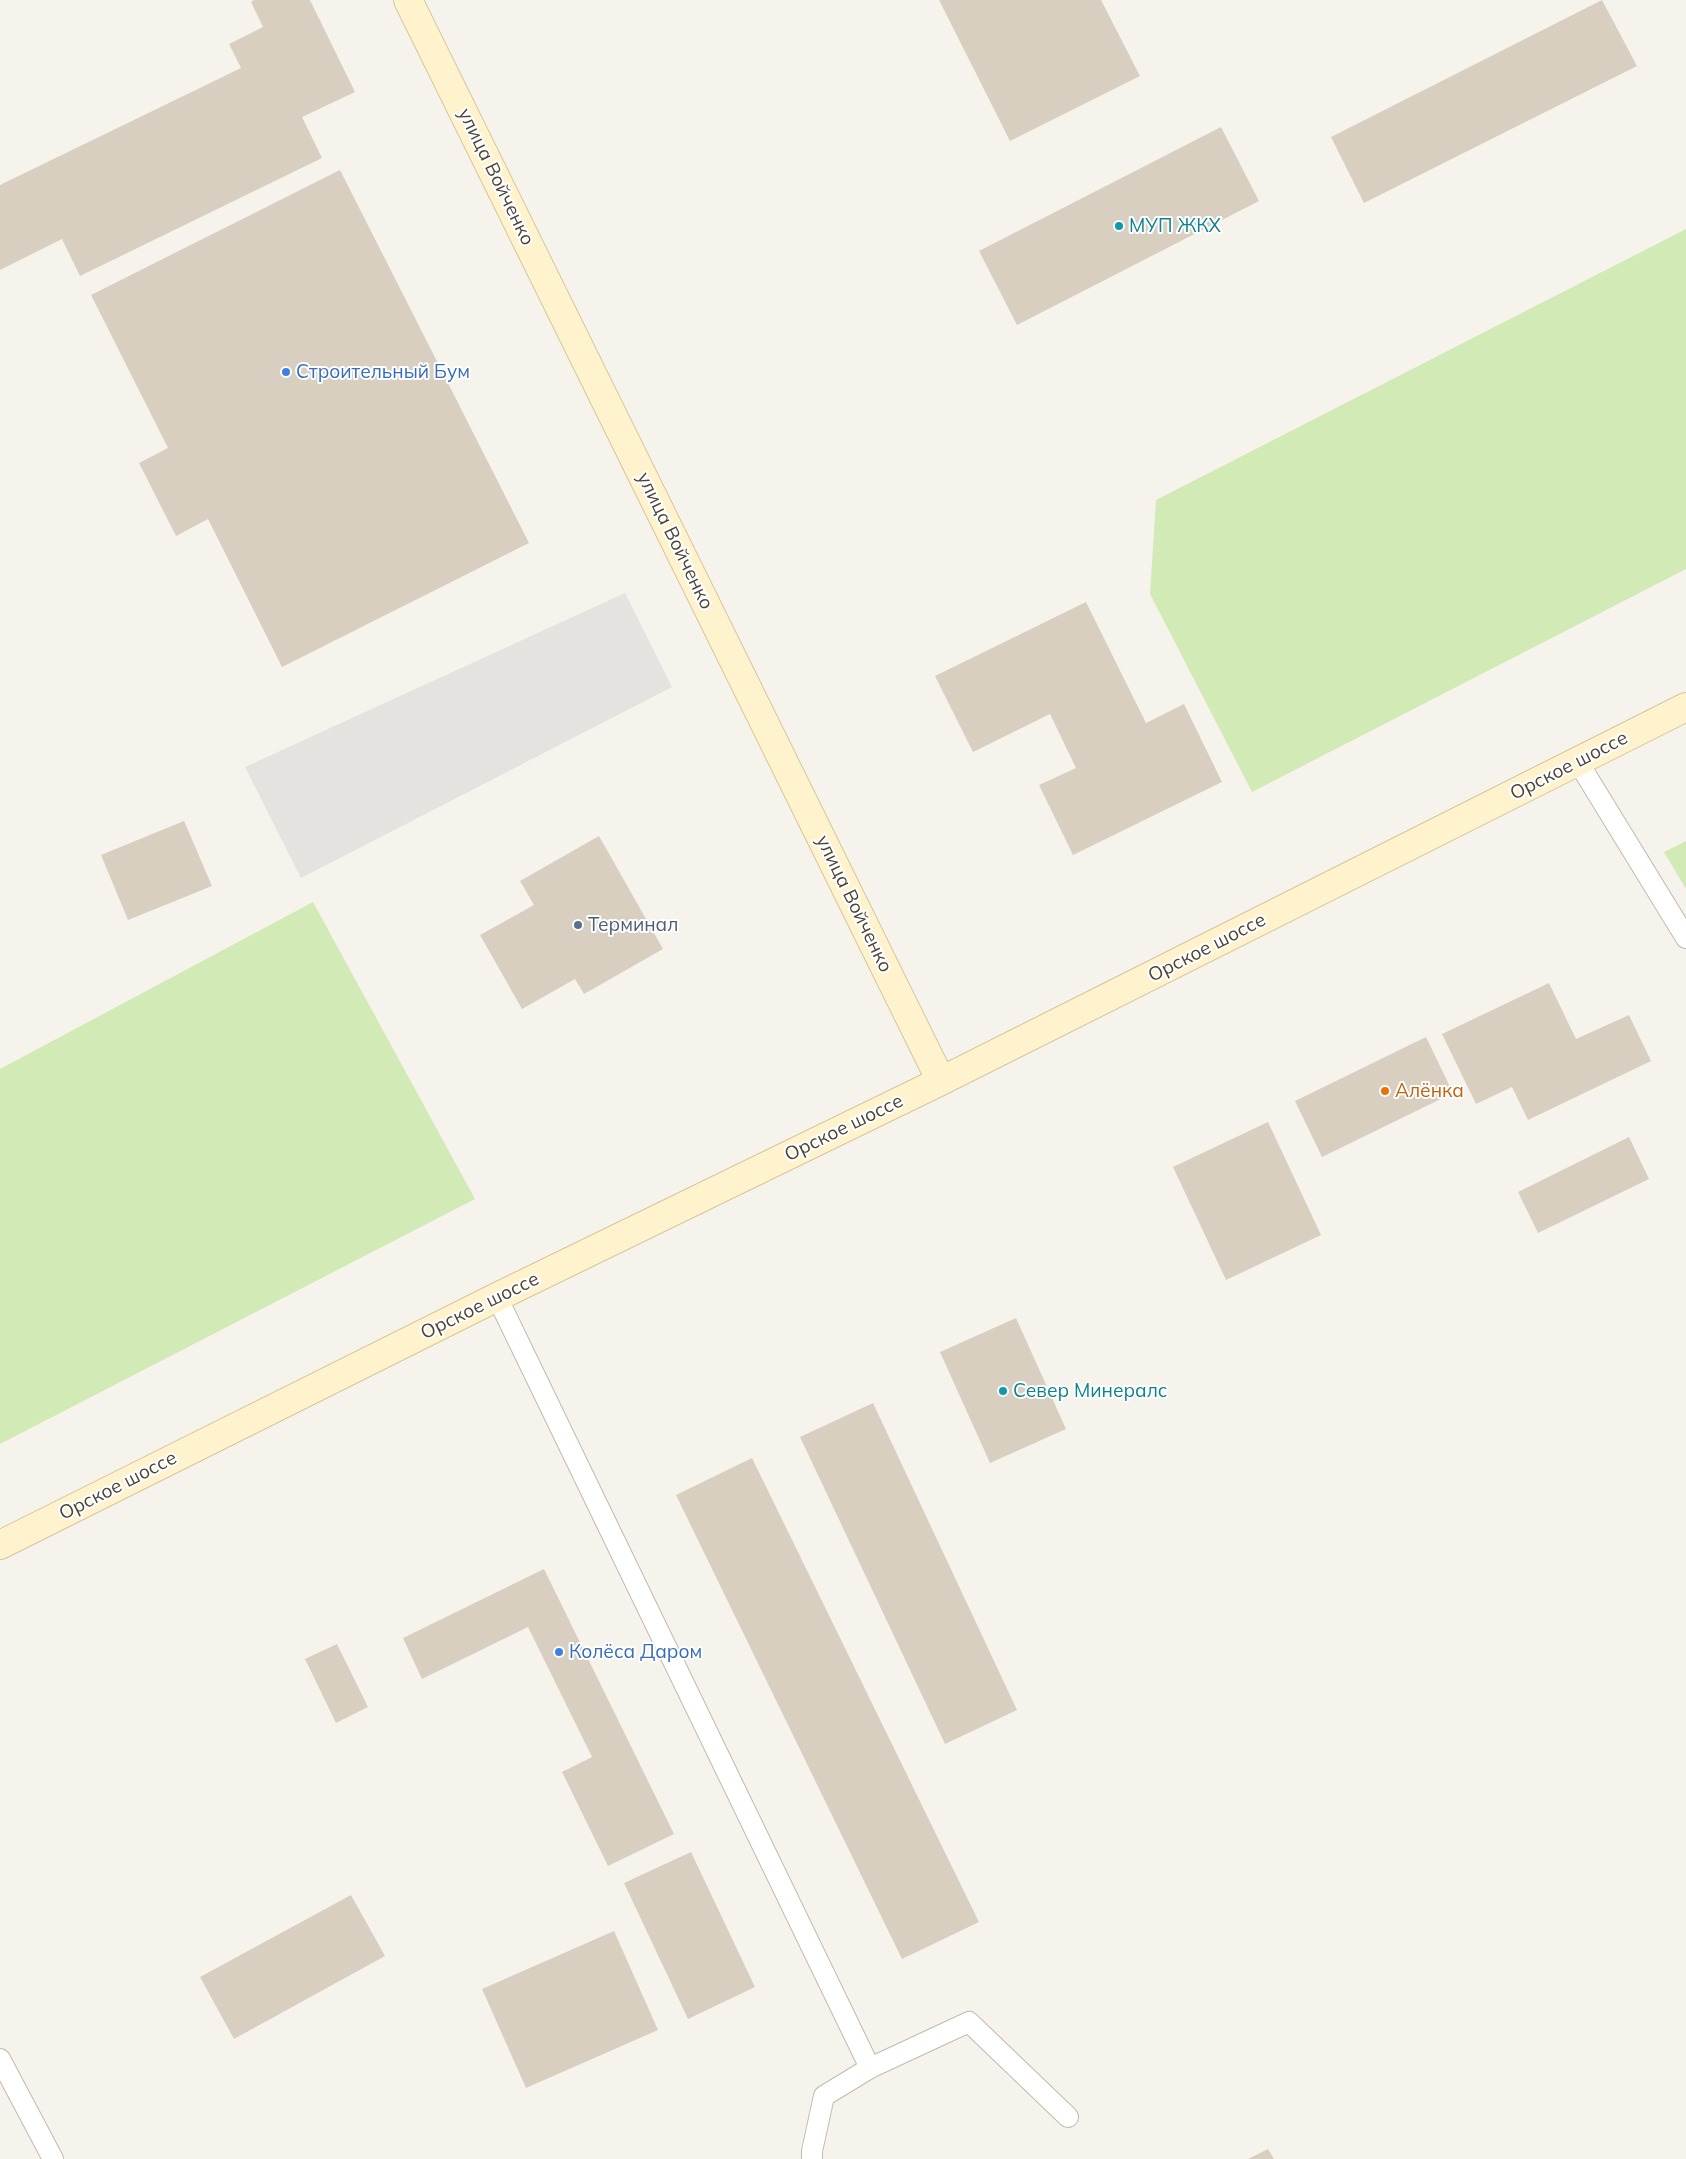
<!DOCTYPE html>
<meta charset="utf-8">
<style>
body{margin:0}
canvas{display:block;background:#f6f3ec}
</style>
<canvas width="1686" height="2159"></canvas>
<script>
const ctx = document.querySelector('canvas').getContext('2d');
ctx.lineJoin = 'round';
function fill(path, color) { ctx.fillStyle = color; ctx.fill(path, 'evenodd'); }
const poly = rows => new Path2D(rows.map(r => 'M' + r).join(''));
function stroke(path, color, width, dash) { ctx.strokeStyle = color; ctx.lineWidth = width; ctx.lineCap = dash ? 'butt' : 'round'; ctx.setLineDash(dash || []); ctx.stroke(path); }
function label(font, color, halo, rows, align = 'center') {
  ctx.font = font + ' Mulish,sans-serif'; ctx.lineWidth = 4; ctx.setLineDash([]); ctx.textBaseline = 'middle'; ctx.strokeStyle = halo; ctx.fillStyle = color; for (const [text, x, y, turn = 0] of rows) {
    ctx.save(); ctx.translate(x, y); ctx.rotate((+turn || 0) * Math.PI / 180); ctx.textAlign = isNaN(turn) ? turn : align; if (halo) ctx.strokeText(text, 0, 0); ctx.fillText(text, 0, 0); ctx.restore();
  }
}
const green = poly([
 [1686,229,1686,569,1252,792,1150,594,1156,500],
 [1686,841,1686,889,1664,852],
 [313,902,475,1199,0,1444,0,1069]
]);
const parking = poly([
 [625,593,672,687,301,878,245,767]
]);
const building = poly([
 [254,0,310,0,355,92,302,117,322,158,80,276,62,239,0,270,0,185,241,68,229,44,263,27,251,2],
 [939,0,1101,0,1140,76,1010,141],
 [1602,0,1637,66,1364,203,1331,137],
 [1221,127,1259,201,1017,325,979,251],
 [340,170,529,543,282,667,208,519,176,536,139,463,168,448,91,295],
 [1086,602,1146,723,1184,704,1222,782,1073,855,1039,785,1076,768,1050,714,973,752,935,676],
 [184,821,212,886,128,920,101,855],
 [599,836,663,949,584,994,575,979,522,1009,480,935,534,905,520,881],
 [1549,983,1576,1039,1629,1015,1651,1061,1528,1120,1512,1087,1476,1104,1442,1034],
 [1426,1037,1453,1093,1322,1157,1295,1101],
 [1268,1122,1321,1235,1226,1280,1173,1167],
 [1629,1137,1649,1179,1538,1233,1518,1192],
 [1016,1318,1066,1429,990,1463,940,1352],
 [873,1403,1017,1710,945,1744,800,1437],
 [752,1458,979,1922,902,1959,676,1495],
 [544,1569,674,1834,608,1866,562,1772,592,1757,528,1627,422,1679,403,1638],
 [337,1644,368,1707,336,1723,305,1659],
 [691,1852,755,1987,688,2019,624,1883],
 [351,1895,385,1956,234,2039,200,1977],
 [614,1931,658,2030,526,2088,482,1989],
 [1268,2149,1274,2159,1248,2159]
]);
const service = poly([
 [1578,762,1686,938],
 [497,1297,870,2068,824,2096,812,2151,812,2159],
 [0,2059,53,2159],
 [870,2068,969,2022,1068,2117]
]);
const secondary = poly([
 [408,0,941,1081],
 [0,1545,497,1297,941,1081,1686,707]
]);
const markers = [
 [1119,226,5,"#0f9aa8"],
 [286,372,5,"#3f7fe0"],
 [578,925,5,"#5c6f8a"],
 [1385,1091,5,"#e8710a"],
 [1003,1391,5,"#0f9aa8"],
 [559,1652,5,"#3f7fe0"]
];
const streetNames = [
 ["улица Войченко",496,177,64],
 ["улица Войченко",675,541,64],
 ["Орское шоссе",1569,766,-27],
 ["улица Войченко",854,904,64],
 ["Орское шоссе",1207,948,-27],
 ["Орское шоссе",844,1128,-26],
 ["Орское шоссе",480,1306,-26],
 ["Орское шоссе",118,1486,-27]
];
const cultureNames = [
 ["МУП ЖКХ",1129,226],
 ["Север Минералс",1013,1391]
];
const shopNames = [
 ["Строительный Бум",296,372],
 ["Колёса Даром",569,1652]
];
const serviceNames = [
 ["Терминал",588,925]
];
const foodNames = [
 ["Алёнка",1395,1091]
];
fill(green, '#d2eab5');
fill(parking, '#e5e3e0');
fill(building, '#d8cfc1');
stroke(service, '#c2bbae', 22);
stroke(secondary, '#d6c79b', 30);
stroke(service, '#fff', 20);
stroke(secondary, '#fff3cd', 28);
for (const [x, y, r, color] of markers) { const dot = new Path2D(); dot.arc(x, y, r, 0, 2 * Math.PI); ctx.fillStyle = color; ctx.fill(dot); stroke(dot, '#fff', 2); }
label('19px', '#4b4439', '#fff', streetNames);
label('19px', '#0d838f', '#fff', cultureNames, 'left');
label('19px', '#366cbe', '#fff', shopNames, 'left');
label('19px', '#4e5e75', '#fff', serviceNames, 'left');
label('19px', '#c56008', '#fff', foodNames, 'left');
</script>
